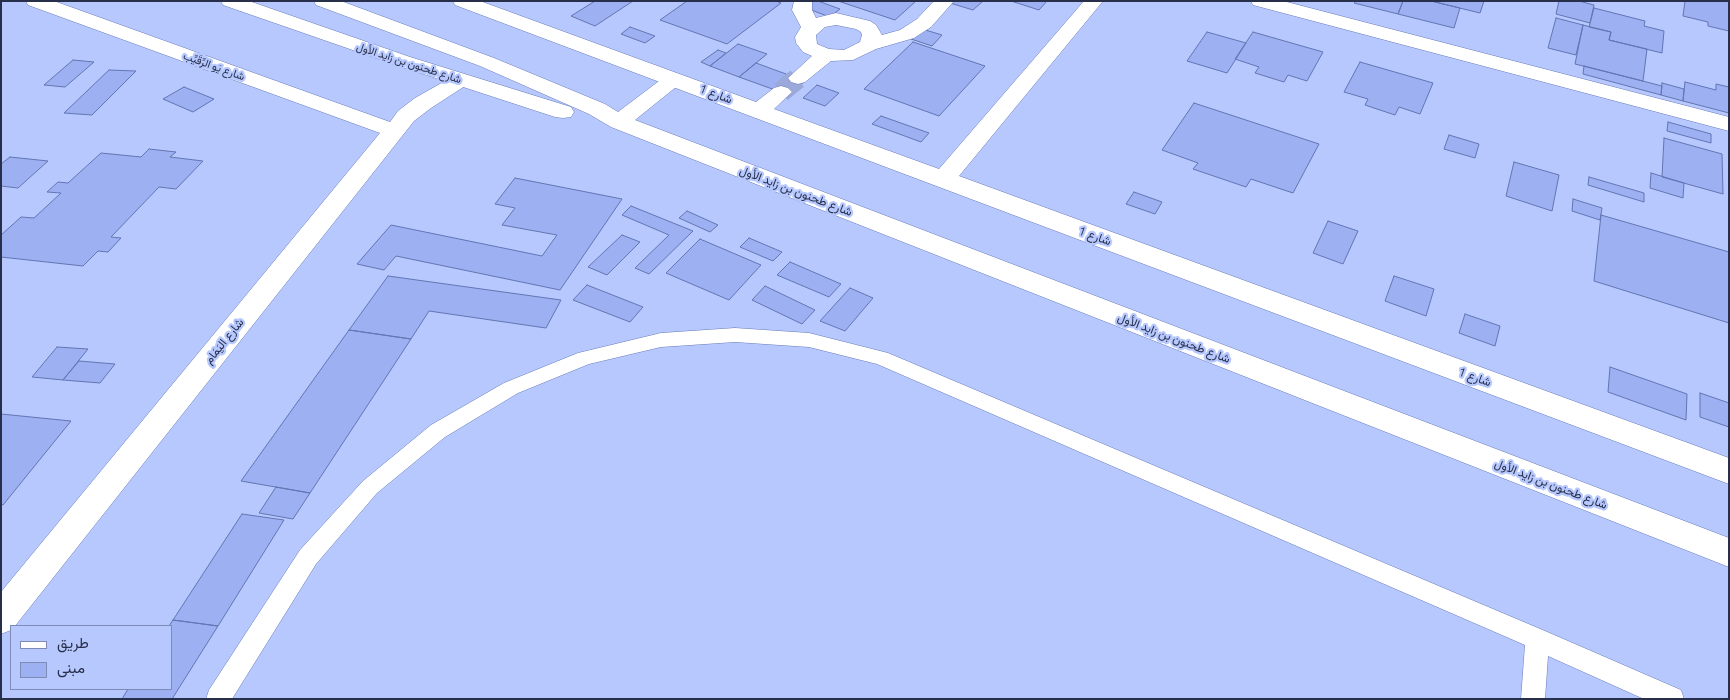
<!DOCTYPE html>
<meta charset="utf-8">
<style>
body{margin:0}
#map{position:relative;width:1730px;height:700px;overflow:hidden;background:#b6c8fe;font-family:Ubuntu,Vazirmatn,sans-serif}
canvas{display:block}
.frame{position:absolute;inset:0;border:2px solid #282f4a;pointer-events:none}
.legend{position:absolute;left:10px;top:625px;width:162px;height:65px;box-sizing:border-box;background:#b6c8fe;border:1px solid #7d8bb6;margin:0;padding:6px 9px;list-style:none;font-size:15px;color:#282f4a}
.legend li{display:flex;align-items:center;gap:10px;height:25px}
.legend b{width:25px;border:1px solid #7d8bb6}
</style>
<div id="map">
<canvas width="1730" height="700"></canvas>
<div class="frame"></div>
<ul class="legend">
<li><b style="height:6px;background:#fff"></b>طريق</li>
<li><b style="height:14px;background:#9cb0f2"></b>مبنى</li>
</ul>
</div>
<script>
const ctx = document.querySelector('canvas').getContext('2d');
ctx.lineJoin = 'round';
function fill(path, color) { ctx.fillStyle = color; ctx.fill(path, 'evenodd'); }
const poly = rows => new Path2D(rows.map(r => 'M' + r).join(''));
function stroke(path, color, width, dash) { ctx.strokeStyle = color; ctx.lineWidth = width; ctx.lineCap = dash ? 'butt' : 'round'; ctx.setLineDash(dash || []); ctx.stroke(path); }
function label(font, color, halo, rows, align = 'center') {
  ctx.font = font + ' Ubuntu,Vazirmatn,sans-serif'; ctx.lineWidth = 4.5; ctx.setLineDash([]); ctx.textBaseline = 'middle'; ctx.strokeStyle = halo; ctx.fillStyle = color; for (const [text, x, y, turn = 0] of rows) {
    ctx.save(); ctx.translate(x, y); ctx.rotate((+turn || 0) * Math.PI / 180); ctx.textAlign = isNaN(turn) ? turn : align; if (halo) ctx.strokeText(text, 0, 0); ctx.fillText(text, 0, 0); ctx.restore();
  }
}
const building = poly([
 [595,1,633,1,595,26,571,16,595,1],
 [687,1,776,1,781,3,727,44,660,20,687,1],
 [811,1,818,1,840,9,830,17,803,7,811,1],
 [838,1,916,1,895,20,838,1],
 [952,1,983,1,973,10,950,3,952,1],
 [1011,1,1047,1,1039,10,1011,1],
 [1356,1,1403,1,1398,14,1354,3,1356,1],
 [1403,1,1431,1,1460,8,1454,28,1398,14,1403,1],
 [1431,1,1484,1,1480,13,1431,1],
 [1559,1,1579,1,1594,5,1590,23,1556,14,1559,1],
 [1685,1,1729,1,1729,31,1708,26,1708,22,1683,16,1685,1],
 [1594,8,1645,21,1644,26,1664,31,1662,53,1609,40,1611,32,1589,27,1594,8],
 [1556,18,1583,25,1576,55,1548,48,1556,18],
 [1583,25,1611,32,1609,40,1647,49,1643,81,1575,64,1583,25],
 [630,27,655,36,645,43,621,34,630,27],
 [922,29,942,35,932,46,911,39,922,29],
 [1207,32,1246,43,1227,73,1187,61,1207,32],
 [1253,32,1323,52,1307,81,1288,75,1284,82,1255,73,1259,67,1235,59,1253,32],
 [913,42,985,66,939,116,864,89,913,42],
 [738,44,767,54,739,77,710,66,738,44],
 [718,50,726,53,710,66,701,62,718,50],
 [73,60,94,62,65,87,44,85,73,60],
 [1360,62,1433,83,1420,114,1399,107,1395,115,1365,105,1368,99,1344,92,1360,62],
 [756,63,805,81,789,95,739,77,756,63],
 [1584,66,1662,86,1661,95,1583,74,1584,66],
 [109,70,136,71,92,115,64,113,109,70],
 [1685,82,1716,90,1716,84,1729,87,1729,113,1683,101,1685,82],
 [1662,83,1684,89,1683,101,1661,95,1662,83],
 [817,85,839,93,825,106,803,98,817,85],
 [184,87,214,99,193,112,163,99,184,87],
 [1194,103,1319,144,1293,193,1251,179,1246,187,1193,169,1198,163,1162,150,1194,103],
 [881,116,929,133,921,142,872,124,881,116],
 [1668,122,1711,134,1711,143,1667,131,1668,122],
 [1449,135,1479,144,1475,158,1444,149,1449,135],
 [1664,138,1722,154,1723,194,1662,177,1664,138],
 [149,149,176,152,170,157,203,161,176,189,159,187,111,237,121,238,108,252,98,251,83,266,1,257,1,235,21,217,34,218,61,193,47,192,58,182,68,183,101,153,141,157,149,149],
 [10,157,48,161,18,188,1,186,1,164,10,157],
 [1514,162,1559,175,1552,211,1506,196,1514,162],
 [1651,173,1684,183,1683,198,1650,188,1651,173],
 [1589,177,1644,193,1644,202,1588,185,1589,177],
 [515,178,622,199,560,290,396,256,384,270,357,264,391,225,542,256,557,235,502,225,515,208,495,204,515,178],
 [1134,192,1162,202,1155,214,1126,204,1134,192],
 [1573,199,1602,208,1600,220,1572,211,1573,199],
 [631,206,693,231,649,274,635,268,669,235,622,215,631,206],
 [687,211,718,225,710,232,679,218,687,211],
 [1601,215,1729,252,1729,323,1594,281,1601,215],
 [1328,221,1358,231,1343,264,1313,253,1328,221],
 [622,235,640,242,607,275,588,267,622,235],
 [749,238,782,252,773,261,740,247,749,238],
 [700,239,761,265,729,300,666,273,700,239],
 [790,262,841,284,829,297,777,275,790,262],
 [388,276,561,300,546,328,429,311,411,339,349,330,388,276],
 [1394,276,1434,289,1426,316,1385,301,1394,276],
 [587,285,643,307,630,322,573,300,587,285],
 [765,286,815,310,802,324,752,300,765,286],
 [850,288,873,298,845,331,820,321,850,288],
 [1465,314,1500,326,1495,346,1459,333,1465,314],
 [349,330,411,339,310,493,241,481,349,330],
 [57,347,88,349,63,380,32,377,57,347],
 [79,361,115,364,100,383,63,380,79,361],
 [1610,367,1687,394,1686,420,1608,392,1610,367],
 [1700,393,1729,403,1729,427,1700,417,1700,393],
 [1,414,71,421,3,505,1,504,1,414],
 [276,487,310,493,293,519,259,513,276,487],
 [242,514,284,520,218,626,173,620,242,514],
 [173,620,218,626,172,699,122,699,128,689,171,689,171,626,169,626,173,620]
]);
const minorTunnel = poly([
 [781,92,798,78]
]);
const service = poly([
 [735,328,809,333,888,353,1545,631,1681,690,1684,699,1644,699,1548,656,1545,699,1521,699,1525,645,877,364,809,347,735,342,661,347,589,364,518,393,445,437,377,493,316,564,232,699,206,699,209,690,300,550,363,481,431,425,504,383,578,353,661,333,735,328]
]);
const minor = poly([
 [26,1,54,1,390,122,398,111,415,98,454,76,461,74,468,76,471,80,468,84,431,108,414,121,15,626,11,626,11,630,1,634,1,592,380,133,28,5,26,1],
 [453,1,480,1,756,102,774,88,781,86,788,88,792,92,774,109,939,169,1084,1,1103,1,959,176,1729,458,1729,484,455,5,453,1],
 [794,1,812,1,812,10,816,18,836,13,870,21,876,25,882,35,900,30,917,19,934,1,954,1,931,27,914,38,876,49,853,60,831,61,805,82,798,84,791,82,788,78,812,56,803,52,796,43,795,37,801,27,792,10,794,1],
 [836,25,856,29,861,32,862,35,860,42,844,50,829,49,817,44,816,35,825,27,836,25],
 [1251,1,1283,1,1729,117,1729,131,1253,5,1251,1]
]);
const tertiary = poly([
 [221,1,249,1,410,57,571,107,574,112,571,117,563,118,555,117,396,65,223,5,221,1],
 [314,1,341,1,494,58,605,104,618,112,667,75,674,73,681,75,684,79,681,83,635,120,1729,538,1729,567,611,127,589,114,480,66,316,5,314,1]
]);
const farStreetnames = [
 ["شارع طحنون بن زايد الأول",409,63,18],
 ["شارع يَو الرِّقَيِّب",214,66,20]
];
const streetNames = [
 ["شارع 1",716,94,21],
 ["شارع طحنون بن زايد الأول",796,191,21],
 ["شارع 1",1095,236,20],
 ["شارع طحنون بن زايد الأول",1174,338,21],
 ["شارع اليَمَام",224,341,-51],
 ["شارع 1",1475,377,20],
 ["شارع طحنون بن زايد الأول",1551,484,21]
];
fill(building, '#9cb0f2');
stroke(building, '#6375b3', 1);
stroke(minorTunnel, '#9aa9da', 21, [21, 11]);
stroke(service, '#687bb9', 1);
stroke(minor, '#687bb9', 1);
stroke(tertiary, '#687bb9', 1);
fill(service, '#fff');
fill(minor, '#fff');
fill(tertiary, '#fff');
label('11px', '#282f4a', '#b6c8fe', farStreetnames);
label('12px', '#282f4a', '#b6c8fe', streetNames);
</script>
